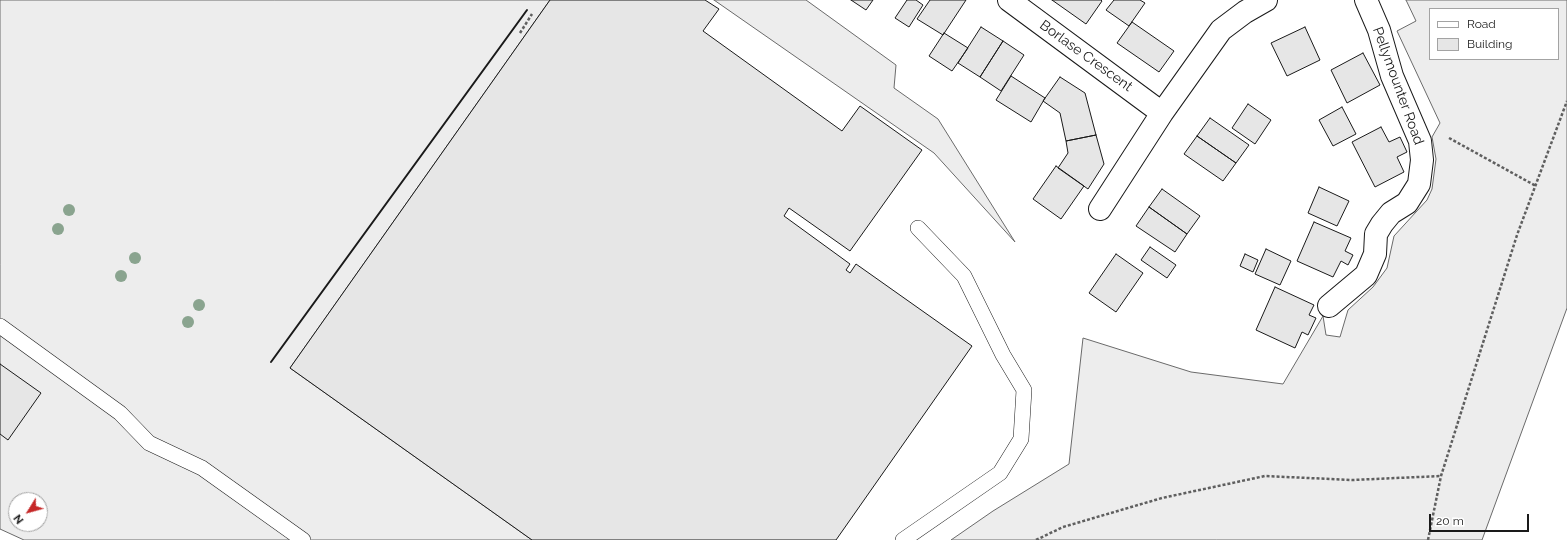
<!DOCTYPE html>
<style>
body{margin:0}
#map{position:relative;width:1567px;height:540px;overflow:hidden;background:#fff;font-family:Raleway,sans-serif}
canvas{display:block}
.legend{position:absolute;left:1429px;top:8px;width:130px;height:52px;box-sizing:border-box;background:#fff;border:1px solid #a3a3a3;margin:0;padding:5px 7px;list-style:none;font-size:12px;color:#1a1a1a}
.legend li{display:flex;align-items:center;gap:8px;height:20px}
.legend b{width:20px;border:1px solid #a3a3a3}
.north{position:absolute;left:8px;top:492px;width:40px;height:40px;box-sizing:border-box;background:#fff;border:1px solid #a3a3a3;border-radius:50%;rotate:233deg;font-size:11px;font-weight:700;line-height:16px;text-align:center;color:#1a1a1a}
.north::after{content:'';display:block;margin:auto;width:14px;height:18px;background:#c62828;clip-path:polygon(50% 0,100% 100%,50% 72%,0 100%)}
.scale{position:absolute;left:1429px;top:514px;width:100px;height:18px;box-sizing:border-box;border:2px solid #1a1a1a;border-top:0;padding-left:5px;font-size:12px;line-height:14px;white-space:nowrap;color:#1a1a1a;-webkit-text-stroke:3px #fff;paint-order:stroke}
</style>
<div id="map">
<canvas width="1567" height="540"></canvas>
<ul class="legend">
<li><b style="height:5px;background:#fff"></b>Road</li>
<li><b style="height:11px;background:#e6e6e6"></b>Building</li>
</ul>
<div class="north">N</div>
<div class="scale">20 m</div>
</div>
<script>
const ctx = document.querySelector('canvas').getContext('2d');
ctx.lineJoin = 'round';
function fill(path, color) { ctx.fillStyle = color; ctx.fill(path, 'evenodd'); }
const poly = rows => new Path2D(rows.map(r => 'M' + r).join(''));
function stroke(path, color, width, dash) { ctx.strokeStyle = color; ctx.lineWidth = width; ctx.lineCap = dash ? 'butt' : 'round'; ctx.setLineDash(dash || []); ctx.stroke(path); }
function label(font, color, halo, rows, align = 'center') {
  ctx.font = font + ' Raleway,sans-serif'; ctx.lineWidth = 3; ctx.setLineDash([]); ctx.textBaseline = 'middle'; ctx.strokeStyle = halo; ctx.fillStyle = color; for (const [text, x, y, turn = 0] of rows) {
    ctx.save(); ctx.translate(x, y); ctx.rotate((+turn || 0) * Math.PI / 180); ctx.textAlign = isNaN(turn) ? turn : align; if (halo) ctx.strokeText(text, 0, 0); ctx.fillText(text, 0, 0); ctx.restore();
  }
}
const built = poly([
 [0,0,550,0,290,368,532,540,24,540,0,529,0,0],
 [16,500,40,500,40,524,16,524,16,500],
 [714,0,806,0,896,65,894,88,938,119,1015,242,934,153,714,0],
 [1406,0,1567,0,1567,308,1482,540,951,540,993,511,1069,464,1083,338,1191,372,1283,384,1323,316,1326,335,1340,337,1348,310,1373,287,1387,268,1394,236,1427,200,1432,189,1436,159,1432,137,1440,123,1397,31,1416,21,1406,0],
 [1430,9,1558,9,1558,59,1430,59,1430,9]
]);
const building = poly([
 [550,0,705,0,719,9,703,31,842,131,860,106,922,150,850,251,789,208,784,216,850,264,846,270,850,273,856,264,972,346,836,540,532,540,290,368,550,0],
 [851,0,873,0,866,10,851,0],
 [907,0,916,0,923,5,909,27,895,18,907,0],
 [930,0,966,0,943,35,917,19,930,0],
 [1052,0,1101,0,1102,1,1086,24,1052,0],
 [1114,0,1140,0,1145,3,1129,26,1106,10,1114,0],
 [1132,22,1174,51,1159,72,1117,43,1132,22],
 [981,27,1003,41,980,77,958,63,981,27],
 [1305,27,1320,60,1287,76,1271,43,1305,27],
 [944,33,968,48,952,71,929,56,944,33],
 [1003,41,1024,55,1001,91,980,77,1003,41],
 [1363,53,1380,85,1347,103,1331,70,1363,53],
 [1011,76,1045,98,1031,122,996,100,1011,76],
 [1060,77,1085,93,1096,135,1066,141,1060,113,1043,101,1060,77],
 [1248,104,1271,120,1255,144,1232,128,1248,104],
 [1342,107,1356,134,1333,146,1319,120,1342,107],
 [1210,118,1249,145,1236,163,1197,136,1210,118],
 [1381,127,1389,142,1400,137,1407,152,1397,157,1404,172,1375,187,1352,142,1381,127],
 [1096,135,1104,164,1088,189,1058,168,1068,153,1066,141,1096,135],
 [1197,136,1236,163,1223,181,1184,154,1197,136],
 [1056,166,1084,186,1061,219,1033,199,1056,166],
 [1319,187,1349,201,1337,226,1308,213,1319,187],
 [1162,189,1200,216,1187,234,1149,207,1162,189],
 [1149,207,1187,234,1175,252,1136,226,1149,207],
 [1314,222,1351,238,1345,251,1353,255,1348,265,1341,261,1333,277,1297,261,1314,222],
 [1150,247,1176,265,1167,278,1141,260,1150,247],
 [1266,249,1291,261,1280,285,1255,274,1266,249],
 [1116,254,1143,273,1116,312,1089,293,1116,254],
 [1245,254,1258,260,1253,272,1240,266,1245,254],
 [1275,287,1314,305,1309,315,1316,318,1308,335,1302,332,1295,348,1256,330,1275,287],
 [0,364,41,393,8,440,0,434,0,364]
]);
const path = poly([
 [520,33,532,14],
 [1449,138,1536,186],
 [1036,540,1063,527,1162,498,1265,476,1352,480,1441,476],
 [1428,540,1441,476,1517,235,1567,101]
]);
const lane = poly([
 [0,326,120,413,149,443,202,468,303,540],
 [903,540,1000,473,1021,439,1024,390,1003,355,964,276,918,228]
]);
const street = poly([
 [1009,0,1162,113],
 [1100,209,1162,113,1221,30,1245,12,1266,0],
 [1329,306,1366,275,1375,254,1376,234,1382,224,1391,213,1407,203,1419,184,1422,160,1420,141,1392,76,1379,30,1366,0]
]);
const wall = poly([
 [271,362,527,10]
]);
const trees = [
 [69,210],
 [58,229],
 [135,258],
 [121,276],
 [199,305],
 [188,322]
];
const streetNames = [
 ["Borlase Crescent",1086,56,36],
 ["Pellymounter Road",1398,86,70]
];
fill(built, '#ededed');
stroke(built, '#6a6a6a', 1);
fill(building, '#e6e6e6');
stroke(building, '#1a1a1a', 1);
stroke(lane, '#1a1a1a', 16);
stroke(street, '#1a1a1a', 24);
stroke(path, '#5f5f5f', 2.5, [3, 2]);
stroke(lane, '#fff', 15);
stroke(street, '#fff', 22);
stroke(wall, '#1a1a1a', 2);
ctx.fillStyle = '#8aa48f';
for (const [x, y] of trees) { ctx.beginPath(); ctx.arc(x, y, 6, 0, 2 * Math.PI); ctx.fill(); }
label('14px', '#1a1a1a', '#fff', streetNames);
</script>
